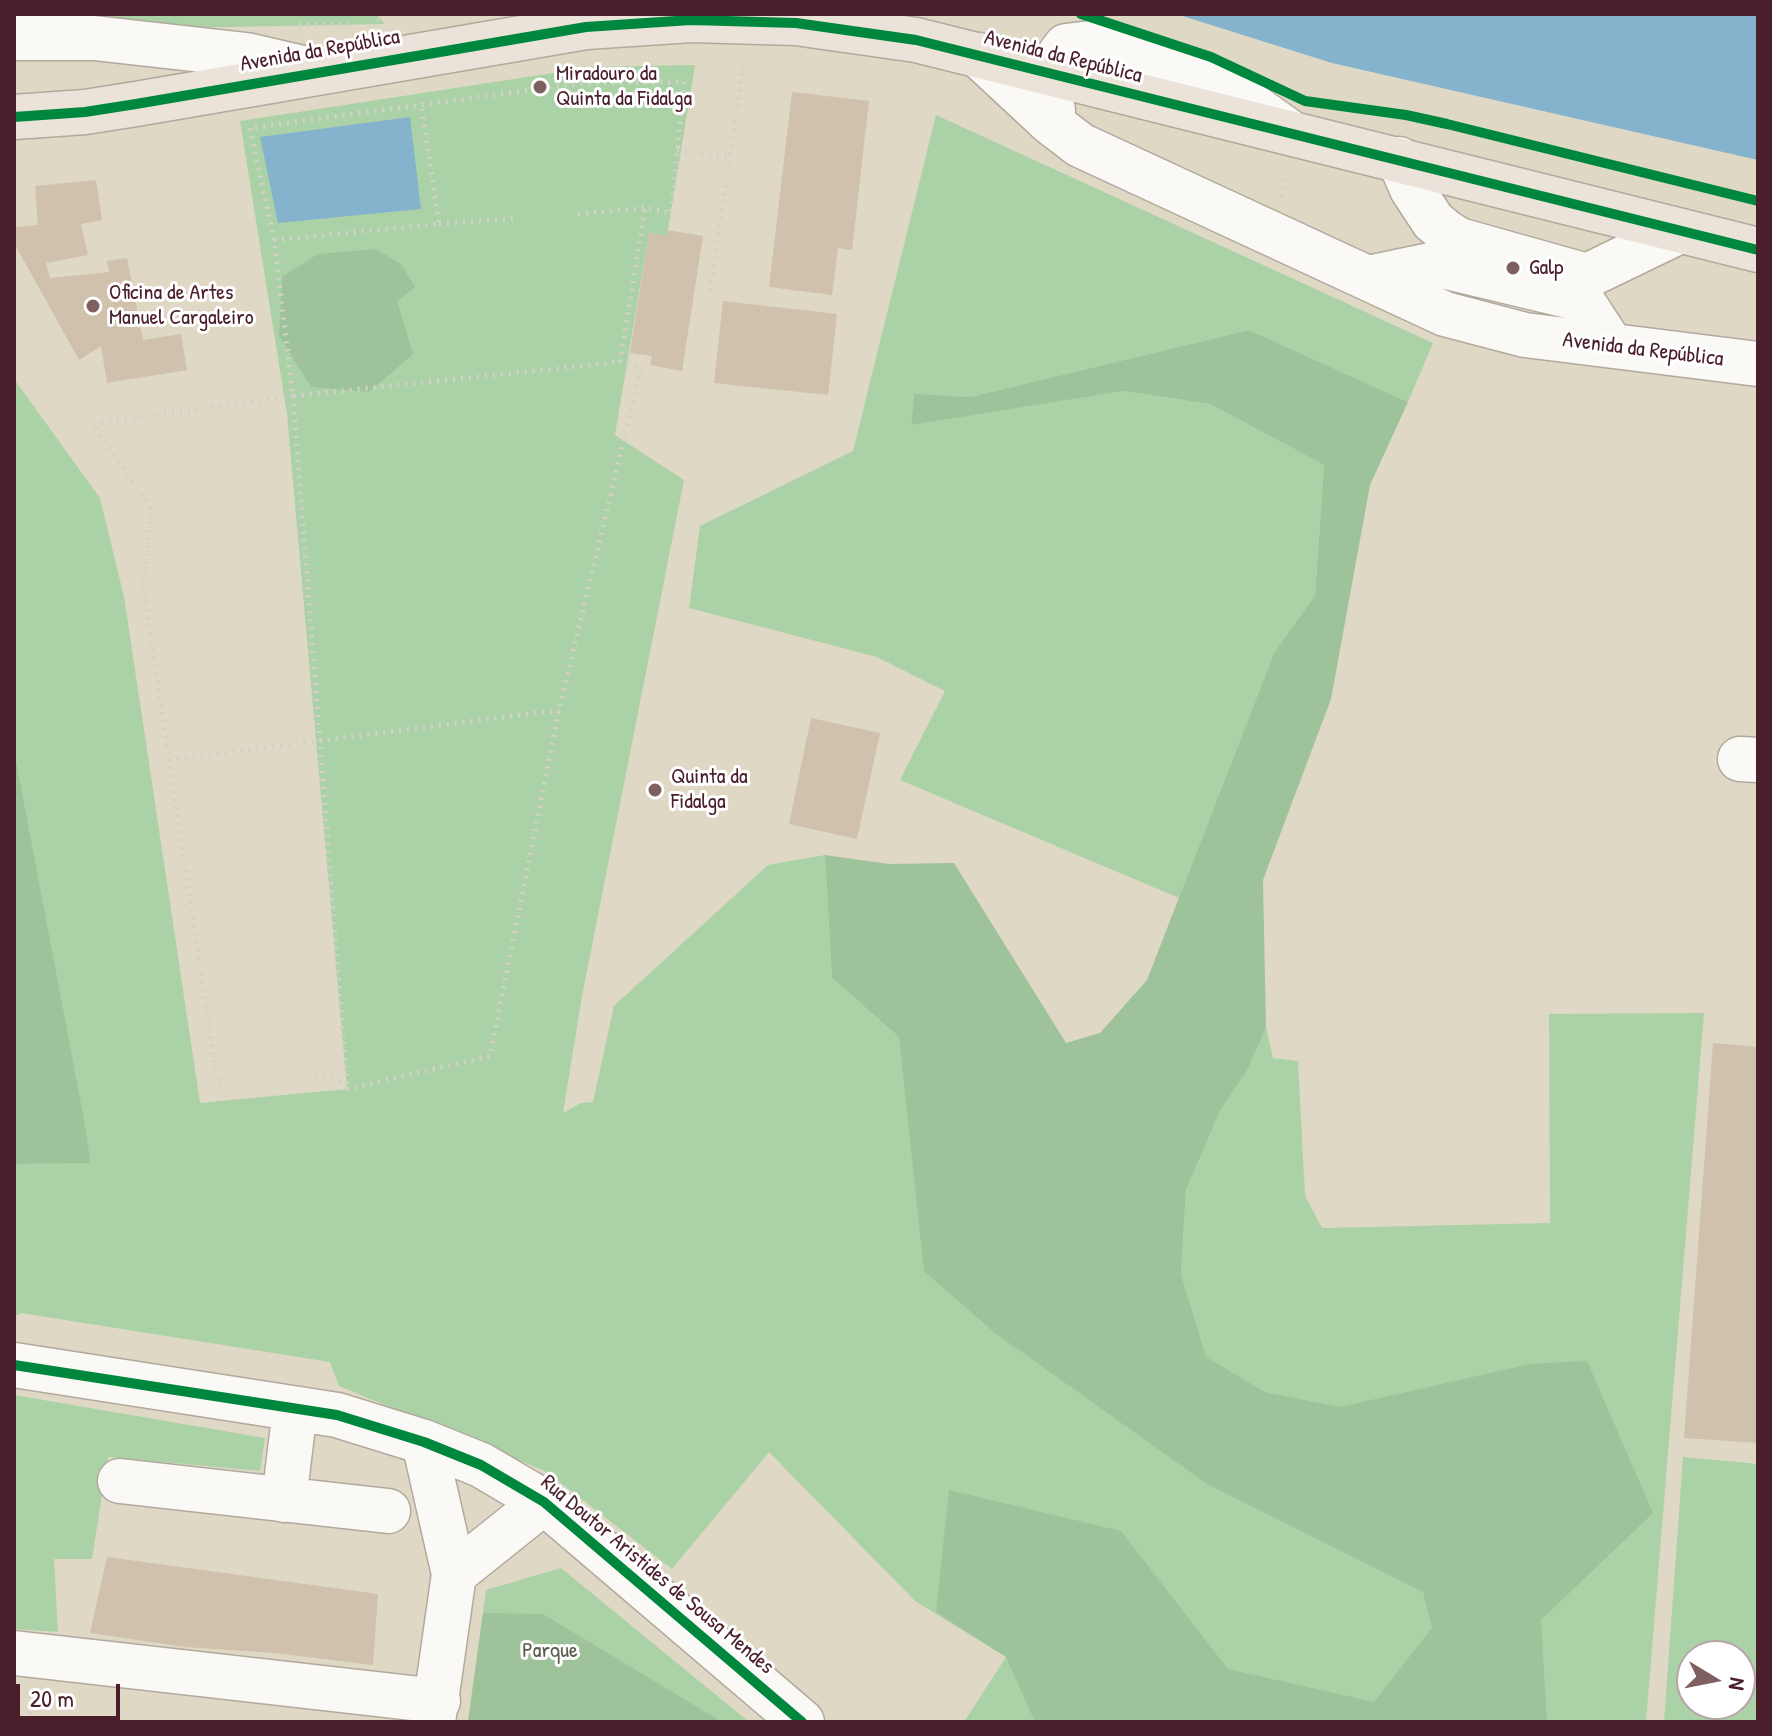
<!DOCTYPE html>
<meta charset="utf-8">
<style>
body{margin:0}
#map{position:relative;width:1772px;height:1736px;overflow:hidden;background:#dfd8c4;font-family:"Patrick Hand",sans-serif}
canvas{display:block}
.frame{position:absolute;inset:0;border:16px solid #4a1f2b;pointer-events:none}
.north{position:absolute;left:1676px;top:1640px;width:80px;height:80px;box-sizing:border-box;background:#fff;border:2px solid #b7a5aa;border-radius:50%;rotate:100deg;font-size:22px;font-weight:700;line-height:32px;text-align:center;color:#4a1f2b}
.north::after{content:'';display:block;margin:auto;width:28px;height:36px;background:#7e6061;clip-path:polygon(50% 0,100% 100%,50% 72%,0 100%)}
.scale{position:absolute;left:16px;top:1684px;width:104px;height:36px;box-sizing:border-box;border:4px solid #4a1f2b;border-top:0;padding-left:10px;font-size:24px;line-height:28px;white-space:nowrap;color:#4a1f2b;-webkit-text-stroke:6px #fff;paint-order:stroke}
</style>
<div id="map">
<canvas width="1772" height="1736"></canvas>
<div class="frame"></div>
<div class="north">N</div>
<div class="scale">20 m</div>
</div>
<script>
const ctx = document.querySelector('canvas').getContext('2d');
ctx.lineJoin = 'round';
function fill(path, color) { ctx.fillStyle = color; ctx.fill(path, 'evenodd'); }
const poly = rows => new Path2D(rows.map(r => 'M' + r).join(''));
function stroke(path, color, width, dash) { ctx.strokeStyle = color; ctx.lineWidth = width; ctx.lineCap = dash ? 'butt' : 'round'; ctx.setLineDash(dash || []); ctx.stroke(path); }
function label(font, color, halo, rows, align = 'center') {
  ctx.font = font + ' "Patrick Hand",sans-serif'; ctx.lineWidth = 6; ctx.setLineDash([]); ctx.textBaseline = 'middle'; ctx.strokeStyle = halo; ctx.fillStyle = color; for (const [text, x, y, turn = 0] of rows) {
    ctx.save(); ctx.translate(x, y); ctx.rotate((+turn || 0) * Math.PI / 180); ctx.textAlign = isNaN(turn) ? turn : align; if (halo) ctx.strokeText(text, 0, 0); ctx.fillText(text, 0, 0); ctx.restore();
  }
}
const green = poly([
 [14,14,377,14,385,24,14,31],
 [695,65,667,236,649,233,615,435,684,480,582,996,563,1113,581,1103,593,1102,614,1006,768,865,825,855,832,978,899,1037,1205,1356,1181,1274,1186,1190,1220,1111,1247,1071,1266,1028,1273,1058,1298,1061,1305,1196,1322,1228,1550,1223,1549,1014,1704,1013,1646,1722,964,1722,1006,1657,915,1601,769,1452,672,1569,545,1471,339,1386,330,1362,21,1313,14,1317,14,1164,91,1162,14,749,14,379,100,498,124,597,200,1103,347,1089,287,414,240,121,592,67],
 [936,115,1433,343,1408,402,1249,330,970,397,914,395,911,424,1123,391,1210,404,1324,465,1315,595,1274,653,1179,898,900,780,945,691,877,657,689,608,700,526,853,451],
 [14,1395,265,1438,260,1471,108,1457,92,1559,54,1559,58,1632,14,1629],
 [1683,1457,1758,1464,1758,1684,1756,1722,1664,1722],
 [1692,1656,1740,1656,1740,1704,1692,1704],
 [561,1568,749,1722,468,1722,486,1590]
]);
const forest = poly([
 [376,249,401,264,415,287,397,301,413,354,369,392,311,387,279,336,282,277,318,254],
 [1249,330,1408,402,1370,485,1331,699,1263,880,1266,1028,1247,1071,1220,1111,1186,1190,1181,1274,1206,1357,1265,1392,1340,1407,1530,1364,1587,1361,1653,1513,1541,1620,1547,1722,1035,1722,1006,1657,936,1612,949,1490,1121,1531,1228,1669,1374,1702,1432,1628,1423,1592,1207,1484,995,1333,924,1271,899,1037,832,978,825,855,889,864,954,863,1066,1043,1100,1033,1147,980,1274,653,1315,595,1324,465,1210,404,1123,391,911,425,914,394,970,397],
 [14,749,84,1120,91,1163,14,1164],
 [483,1613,543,1614,717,1719,716,1722,468,1722]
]);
const water = poly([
 [1176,14,1758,14,1758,160,1332,63],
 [410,117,421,209,278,223,260,137]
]);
const building = poly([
 [792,92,869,101,852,250,838,248,832,295,769,287],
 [96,180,102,220,81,224,88,255,46,263,50,278,109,272,107,261,127,258,143,340,181,334,187,370,107,383,101,346,79,360,14,243,14,227,38,225,35,186],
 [667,230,703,236,682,371,650,365,652,356,630,353,649,233,667,236],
 [723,301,837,314,828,395,714,383],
 [811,718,880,733,857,839,789,824],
 [1713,1043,1758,1047,1758,1443,1684,1438],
 [107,1557,378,1594,373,1665,274,1653,185,1647,90,1633]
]);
const path = poly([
 [371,14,383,23],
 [299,25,353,24],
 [684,82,671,213,645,208,620,362,293,396,274,240,250,128,583,83,684,82],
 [1369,110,1447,124,1758,201],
 [677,150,730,157,744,58],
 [1281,197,1287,172],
 [578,214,645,208],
 [439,224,518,218],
 [274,240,439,224,421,103],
 [710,290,730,157],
 [293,396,347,1089,336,1079,217,1081,143,584,152,509,92,424,293,396],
 [169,760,559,710],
 [347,1089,490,1056,559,710,641,368,620,362],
 [29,1722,31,1692]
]);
const minor = poly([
 [14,38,94,38,246,55,315,71],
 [978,55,1050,122,1080,145,1445,314,1525,335,1758,364],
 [1053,110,1049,96,1060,54,1066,46,1091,43,1189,73,1246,101,1288,131],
 [1399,159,1412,189,1433,221,1446,232,1459,240,1587,276,1680,231],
 [1368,278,1435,264,1581,299,1611,345],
 [1740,759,1758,760],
 [14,1365,337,1415,424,1442,481,1465,544,1502,802,1722],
 [424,1442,454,1574,433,1722],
 [120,1481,388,1511],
 [284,1500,295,1409],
 [454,1574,544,1502],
 [14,1653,438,1701]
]);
const major = poly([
 [14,117,85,112,136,104,586,27,691,20,796,23,916,40,1758,250]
]);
const cycleway = poly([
 [1081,14,1211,57,1305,101,1406,115,1447,124,1758,201],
 [14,117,85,112,136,104,586,27,691,20,796,23,916,40,1758,250],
 [14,1365,337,1415,424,1442,481,1465,544,1502,802,1722]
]);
const markers = [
 [540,87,8,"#7e6061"],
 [1513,268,8,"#7e6061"],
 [93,306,8,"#7e6061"],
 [655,790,8,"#7e6061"]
];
const streetNames = [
 ["Avenida da República",320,51,-10],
 ["Avenida da República",1063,57,14],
 ["Avenida da República",1643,350,7],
 ["Rua Doutor Aristides de Sousa Mendes",657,1575,40]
];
const poiNames = [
 ["Miradouro da",556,74],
 ["Quinta da Fidalga",556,99],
 ["Galp",1529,268],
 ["Oficina de Artes",109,293],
 ["Manuel Cargaleiro",109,318],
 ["Quinta da",671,777],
 ["Fidalga",671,802]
];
const parkNames = [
 ["Parque",550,1651]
];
fill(green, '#abd2a6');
fill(forest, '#9ec39a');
fill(water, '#85b3ce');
fill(building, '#cfc1ac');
stroke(minor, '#b2a99e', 47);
stroke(major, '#b2a99e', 47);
stroke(path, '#d4d0cb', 5, [2, 6]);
stroke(minor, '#faf9f6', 44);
stroke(major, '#ebe3d9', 44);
stroke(cycleway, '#00873e', 10);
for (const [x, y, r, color] of markers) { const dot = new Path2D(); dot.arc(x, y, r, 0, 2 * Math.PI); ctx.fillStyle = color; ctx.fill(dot); stroke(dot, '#fff', 3); }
label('22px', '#4a1f2b', '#fff', streetNames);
label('22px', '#4a1f2b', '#fff', poiNames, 'left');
label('22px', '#5d5c4d', '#fff', parkNames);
</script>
